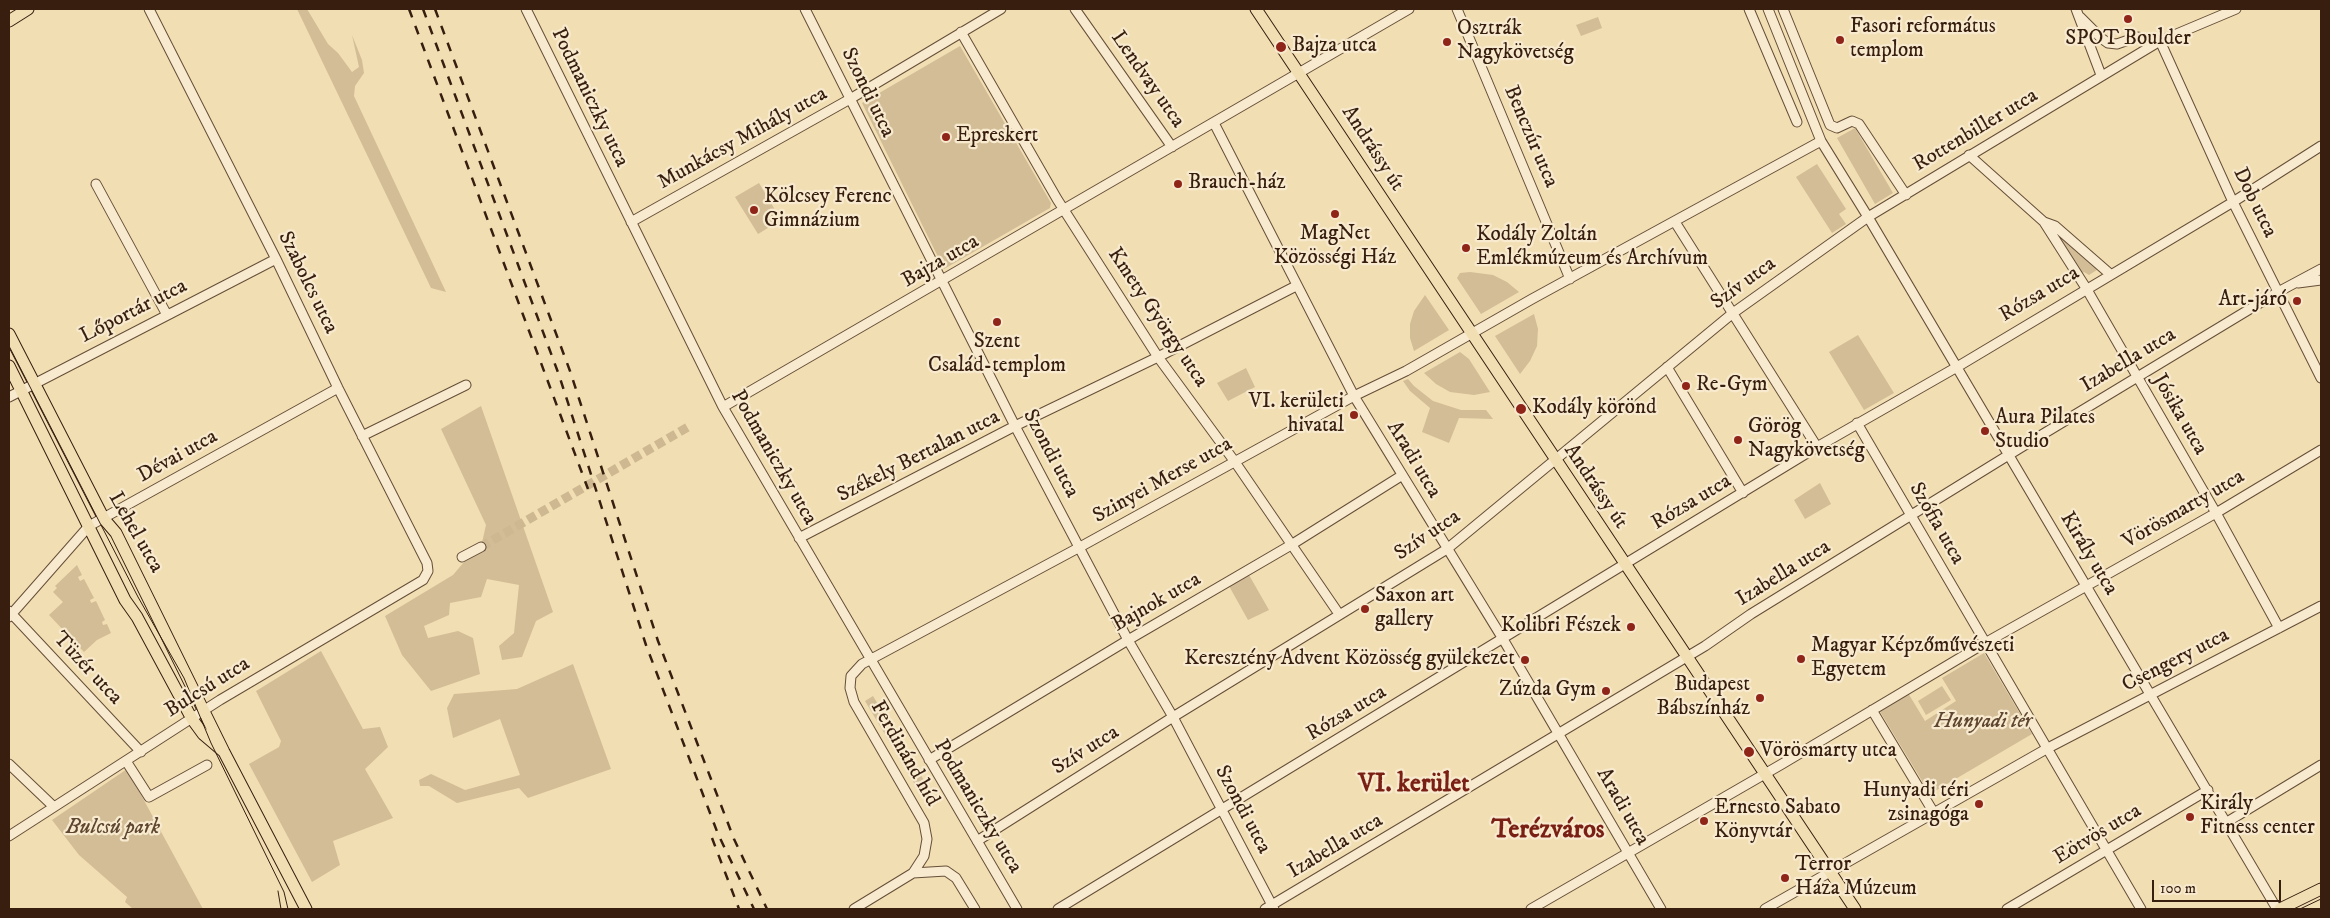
<!DOCTYPE html>
<meta charset="utf-8">
<style>
body{margin:0}
#map{position:relative;width:2330px;height:918px;overflow:hidden;background:#f2deb3;font-family:"IM FELL DW Pica",serif}
canvas{display:block}
.frame{position:absolute;inset:0;border:10px solid #371e0f;pointer-events:none}
.scale{position:absolute;left:2152px;top:880px;width:129px;height:22px;box-sizing:border-box;border:2px solid #371e0f;border-top:0;padding-left:6px;font-size:15px;line-height:18px;white-space:nowrap;color:#371e0f;-webkit-text-stroke:4px #f7eace;paint-order:stroke}
</style>
<div id="map">
<canvas width="2330" height="918"></canvas>
<div class="frame"></div>
<div class="scale">100 m</div>
</div>
<script>
const ctx = document.querySelector('canvas').getContext('2d');
ctx.lineJoin = 'round';
function fill(path, color) { ctx.fillStyle = color; ctx.fill(path, 'evenodd'); }
const poly = rows => new Path2D(rows.map(r => 'M' + r).join(''));
function stroke(path, color, width, dash) { ctx.strokeStyle = color; ctx.lineWidth = width; ctx.lineCap = dash ? 'butt' : 'round'; ctx.setLineDash(dash || []); ctx.stroke(path); }
function label(font, color, halo, rows, align = 'center') {
  ctx.font = font + ' "IM FELL DW Pica",serif'; ctx.lineWidth = 4.5; ctx.setLineDash([]); ctx.textBaseline = 'middle'; ctx.strokeStyle = halo; ctx.fillStyle = color; for (const [text, x, y, turn = 0] of rows) {
    ctx.save(); ctx.translate(x, y); ctx.rotate((+turn || 0) * Math.PI / 180); ctx.textAlign = isNaN(turn) ? turn : align; if (halo) ctx.strokeText(text, 0, 0); ctx.fillText(text, 0, 0); ctx.restore();
  }
}
const green = poly([
 [297,9,307,9,328,44,338,53,352,72,359,67,352,35,362,60,364,73,355,86,354,96,446,292,431,288],
 [1598,17,1602,28,1581,36,1576,25],
 [960,46,1051,203,1050,208,944,269,862,103],
 [1855,128,1893,193,1875,204,1837,138],
 [1817,164,1846,209,1839,214,1846,224,1832,233,1796,177],
 [759,183,781,220,758,234,735,197],
 [2053,229,2100,268,2089,275,2084,272,2079,276],
 [1470,272,1493,275,1507,282,1519,292,1481,314,1457,278,1460,273],
 [1425,295,1449,330,1414,351,1410,338,1410,324,1414,311],
 [1534,314,1538,329,1537,346,1530,361,1520,374,1495,336],
 [1858,335,1894,393,1864,410,1829,352],
 [1460,352,1469,359,1490,392,1474,395,1450,392,1436,384,1424,373],
 [1246,368,1255,387,1228,401,1217,383],
 [1408,379,1414,386,1433,401,1461,410,1486,410,1493,419,1459,418,1449,443,1422,432,1430,408,1410,391,1403,381],
 [481,406,553,612,536,621,522,657,502,660,499,646,514,633,519,585,487,579,481,597,450,603,449,615,424,626,428,638,458,631,473,638,480,674,431,691,402,655,385,616,453,575,464,562,483,550,481,547,486,525,441,429],
 [1820,483,1831,504,1805,519,1794,500],
 [77,565,82,575,78,577,80,581,84,579,94,598,90,600,91,603,96,601,105,620,102,622,103,625,107,624,111,633,97,640,84,652,49,615,63,602,53,592,57,588,55,586],
 [1249,575,1269,610,1248,620,1229,586],
 [321,651,363,729,380,727,388,747,365,769,393,818,333,841,340,865,312,882,249,764,279,747,281,741,256,691],
 [1984,653,2032,734,1930,794,1879,710,1908,693,1925,721,1956,701,1942,678],
 [573,664,611,769,528,798,519,788,457,803,429,786,420,786,419,780,431,774,465,790,520,775,500,719,453,738,447,708,454,694,517,689],
 [1942,686,1951,700,1926,715,1918,701],
 [873,696,928,787,920,793,865,701],
 [127,769,203,909,133,909,125,902,127,897,79,855,52,820]
]);
const minorTunnel = poly([
 [481,547,688,427]
]);
const minor = poly([
 [526,9,723,407,1017,909],
 [805,9,1015,426,1128,640,1173,717,1274,909],
 [1075,9,1172,147],
 [1457,9,1570,279],
 [1749,9,1797,122],
 [1768,9,1821,141,1868,217,2277,909],
 [1783,9,1830,125,1837,128,1852,121,1859,124,1906,195],
 [2076,9,2101,75],
 [2080,17,2101,38,2108,43,2117,44,2137,37,2160,41],
 [961,32,1057,199,1158,357,1235,462,1339,614],
 [2160,41,2233,202,2321,378],
 [1214,123,1354,396,1503,639,1661,909],
 [1969,155,2044,222,2086,288,2216,513,2279,628],
 [96,184,167,315],
 [631,222,850,99,1001,9],
 [1675,222,1817,447],
 [2044,222,2055,226,2110,274],
 [2298,283,2321,280],
 [1667,367,1743,493],
 [9,397,276,259],
 [723,407,1409,9],
 [1857,423,2141,909],
 [362,436,466,385],
 [799,538,1015,426,1158,357,1296,286],
 [462,557,481,547],
 [9,611,141,752],
 [9,617,89,526,338,388],
 [1872,710,1934,813],
 [929,760,1128,640,1291,545,1401,476],
 [126,761,149,797,207,765],
 [9,764,53,806],
 [2227,822,2321,765],
 [9,836,220,700,423,580,428,571,427,563,338,388,276,259,149,9],
 [977,841,1173,717,1447,549,1733,313,1868,217,2160,41,2236,9],
 [913,873,946,871,956,878,975,909],
 [854,909,913,873,924,856,927,839,924,823,854,702,850,688,851,676,862,664,1080,547,1354,396,1406,371,1532,299,1821,141],
 [1058,909,1817,447,1957,367,2233,202,2321,146],
 [1265,909,1705,646,1751,614,2020,448,2278,292,2321,269],
 [1531,909,1782,764,1985,643,2216,513,2321,450],
 [1765,909,2048,748,2321,606],
 [2007,909,2208,790]
]);
const major = poly([
 [1256,9,1855,909],
 [9,21,28,9],
 [9,334,104,519,116,533,224,752,306,909],
 [9,366,125,600,137,617,192,719,203,734,223,751],
 [2280,909,2321,889]
]);
const tram = poly([
 [9,346,138,597,184,678,211,743,284,892,288,909],
 [278,891,281,909],
 [2300,909,2321,899]
]);
const rail = poly([
 [409,9,588,489],
 [423,9,559,375,646,645,718,834,754,909],
 [435,9,570,371,658,641,734,839,767,909],
 [712,838,739,909]
]);
const markers = [
 [2128,19,5,"#8f2418"],
 [1840,40,5,"#8f2418"],
 [1447,42,5,"#8f2418"],
 [1281,47,6,"#8f2418"],
 [946,137,5,"#8f2418"],
 [1178,184,5,"#8f2418"],
 [754,210,5,"#8f2418"],
 [1335,214,5,"#8f2418"],
 [1466,248,5,"#8f2418"],
 [2297,301,5,"#8f2418"],
 [997,322,5,"#8f2418"],
 [1686,386,5,"#8f2418"],
 [1521,409,6,"#8f2418"],
 [1354,415,5,"#8f2418"],
 [1985,431,5,"#8f2418"],
 [1738,440,5,"#8f2418"],
 [1365,609,5,"#8f2418"],
 [1631,627,5,"#8f2418"],
 [1801,659,5,"#8f2418"],
 [1525,660,5,"#8f2418"],
 [1606,691,5,"#8f2418"],
 [1760,698,5,"#8f2418"],
 [1749,752,6,"#8f2418"],
 [1979,804,5,"#8f2418"],
 [2190,817,5,"#8f2418"],
 [1704,821,5,"#8f2418"],
 [1785,878,5,"#8f2418"]
];
const poiNames = [
 ["Fasori református",1850,28],
 ["templom",1850,52],
 ["Osztrák",1457,30],
 ["Nagykövetség",1457,54],
 ["SPOT Boulder",2128,40,"center"],
 ["Bajza utca",1292,47],
 ["Epreskert",956,137],
 ["Brauch-ház",1188,184],
 ["Kölcsey Ferenc",764,198],
 ["Gimnázium",764,222],
 ["MagNet",1335,235,"center"],
 ["Közösségi Ház",1335,259,"center"],
 ["Kodály Zoltán",1476,236],
 ["Emlékmúzeum és Archívum",1476,260],
 ["Art-járó",2287,301,"right"],
 ["Szent",997,343,"center"],
 ["Család-templom",997,367,"center"],
 ["Re-Gym",1696,386],
 ["VI. kerületi",1344,403,"right"],
 ["hivatal",1344,427,"right"],
 ["Kodály körönd",1532,409],
 ["Aura Pilates",1995,419],
 ["Studio",1995,443],
 ["Görög",1748,428],
 ["Nagykövetség",1748,452],
 ["Saxon art",1375,597],
 ["gallery",1375,621],
 ["Kolibri Fészek",1621,627,"right"],
 ["Magyar Képzőművészeti",1811,647],
 ["Egyetem",1811,671],
 ["Keresztény Advent Közösség gyülekezet",1515,660,"right"],
 ["Budapest",1750,686,"right"],
 ["Bábszínház",1750,710,"right"],
 ["Zúzda Gym",1596,691,"right"],
 ["Vörösmarty utca",1760,752],
 ["Hunyadi téri",1969,792,"right"],
 ["zsinagóga",1969,816,"right"],
 ["Király",2200,805],
 ["Fitness center",2200,829],
 ["Ernesto Sabato",1714,809],
 ["Könyvtár",1714,833],
 ["Terror",1795,866],
 ["Háza Múzeum",1795,890]
];
const streetNames = [
 ["Lendvay utca",1147,80,55],
 ["Szondi utca",867,93,64],
 ["Podmaniczky utca",589,98,64],
 ["Rottenbiller utca",1976,131,-31],
 ["Benczúr utca",1530,137,67],
 ["Munkácsy Mihály utca",743,139,-29],
 ["Andrássy út",1372,149,57],
 ["Dob utca",2254,203,64],
 ["Bajza utca",941,262,-30],
 ["Szabolcs utca",307,283,64],
 ["Szív utca",1744,284,-36],
 ["Rózsa utca",2040,295,-31],
 ["Lőportár utca",134,312,-27],
 ["Kmety György utca",1157,318,56],
 ["Izabella utca",2129,361,-31],
 ["Jósika utca",2179,415,60],
 ["Szondi utca",1050,454,62],
 ["Dévai utca",178,457,-29],
 ["Székely Bertalan utca",919,457,-27],
 ["Podmaniczky utca",773,458,60],
 ["Aradi utca",1413,460,59],
 ["Szinyei Merse utca",1163,481,-29],
 ["Andrássy út",1595,487,56],
 ["Rózsa utca",1692,503,-31],
 ["Vörösmarty utca",2184,510,-30],
 ["Szófia utca",1936,524,60],
 ["Lehel utca",135,533,60],
 ["Szív utca",1428,536,-34],
 ["Király utca",2088,554,59],
 ["Izabella utca",1784,574,-32],
 ["Bajnok utca",1157,603,-30],
 ["Csengery utca",2176,661,-27],
 ["Tüzér utca",87,669,47],
 ["Bulcsú utca",208,688,-32],
 ["Rózsa utca",1347,714,-31],
 ["Szív utca",1086,751,-32],
 ["Ferdinánd híd",904,754,60],
 ["Podmaniczky utca",977,807,59],
 ["Aradi utca",1622,807,60],
 ["Szondi utca",1242,810,62],
 ["Eötvös utca",2098,835,-31],
 ["Izabella utca",1336,847,-31]
];
const parkNames = [
 ["Hunyadi tér",1983,723],
 ["Bulcsú park",113,829]
];
const districtNames = [
 ["VI. kerület",1414,786],
 ["Terézváros",1548,832]
];
fill(green, '#d2bd97');
stroke(minorTunnel, '#cdb892', 9, [9, 4.5]);
stroke(minor, '#664e38', 11);
stroke(major, '#371e0f', 13);
stroke(minor, '#f7eace', 9);
stroke(major, '#f2deb3', 11);
stroke(tram, '#371e0f', 1);
stroke(rail, '#371e0f', 2.5, [9, 9]);
for (const [x, y, r, color] of markers) { const dot = new Path2D(); dot.arc(x, y, r, 0, 2 * Math.PI); ctx.fillStyle = color; ctx.fill(dot); stroke(dot, '#f7eace', 2); }
label('21px', '#371e0f', '#f7eace', poiNames, 'left');
label('21px', '#371e0f', '#f7eace', streetNames);
label('italic 21px', '#5e4631', '#f7eace', parkNames);
label('bold 26px', '#7a1f14', '#f7eace', districtNames);
</script>
